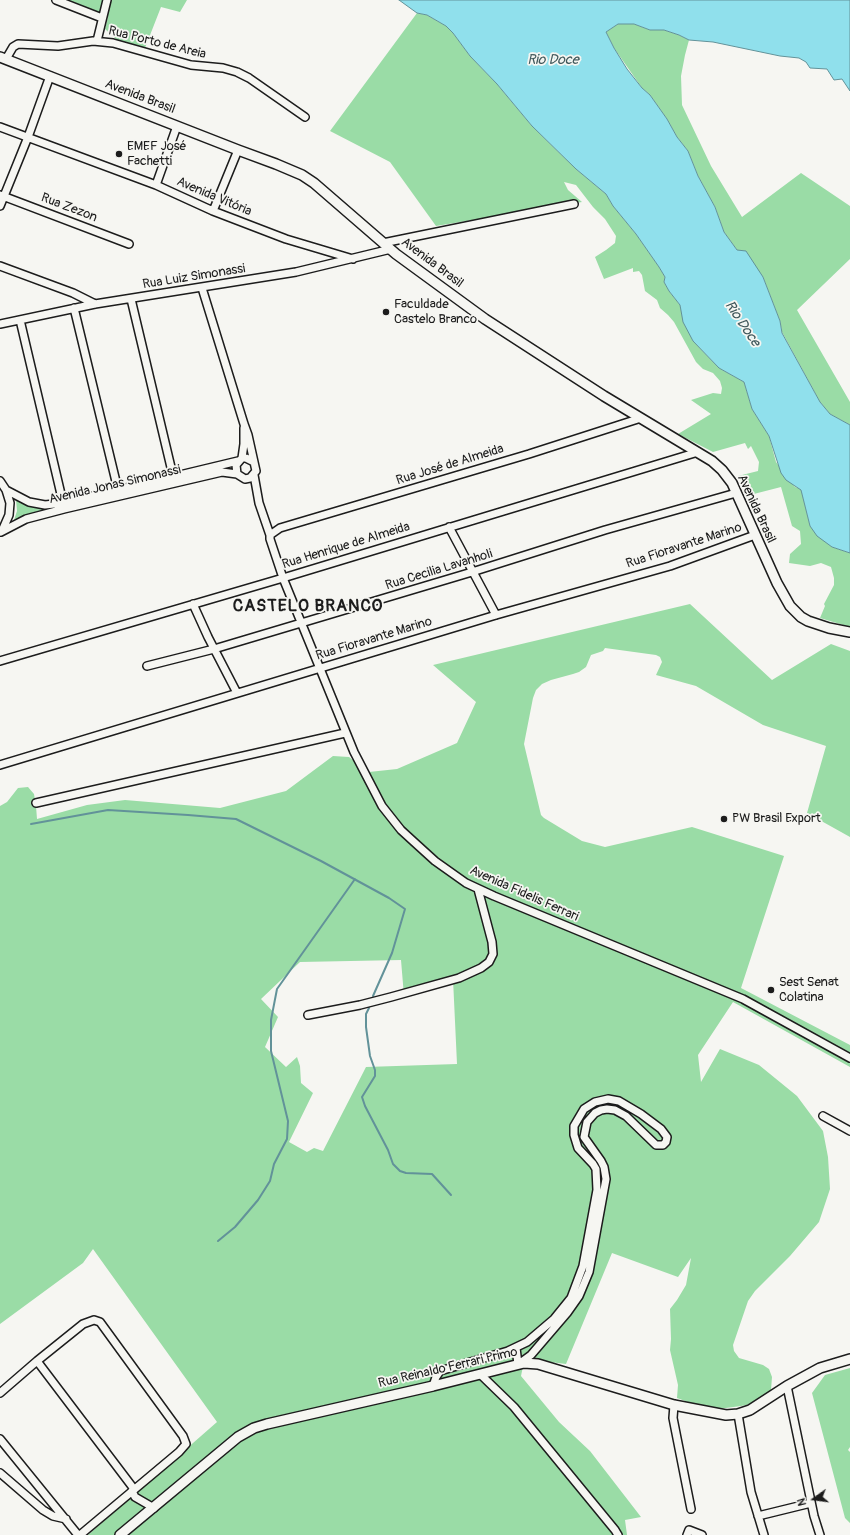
<!DOCTYPE html>
<meta charset="utf-8">
<style>
body{margin:0}
#map{position:relative;width:850px;height:1535px;overflow:hidden;background:#f6f6f2;font-family:Pangolin,sans-serif}
canvas{display:block}
.north{position:absolute;left:794px;top:1479px;width:40px;height:40px;-webkit-text-stroke:3px #f6f6f2;paint-order:stroke;rotate:256deg;font-size:11px;font-weight:700;line-height:16px;text-align:center;color:#1c1c1c}
.north::after{content:'';display:block;margin:auto;width:14px;height:18px;background:#1c1c1c;clip-path:polygon(50% 0,100% 100%,50% 72%,0 100%)}
</style>
<div id="map">
<canvas width="850" height="1535"></canvas>
<div class="north">N</div>
</div>
<script>
const ctx = document.querySelector('canvas').getContext('2d');
ctx.lineJoin = 'round';
function fill(path, color) { ctx.fillStyle = color; ctx.fill(path, 'evenodd'); }
const poly = rows => new Path2D(rows.map(r => 'M' + r).join(''));
function stroke(path, color, width, dash) { ctx.strokeStyle = color; ctx.lineWidth = width; ctx.lineCap = dash ? 'butt' : 'round'; ctx.setLineDash(dash || []); ctx.stroke(path); }
function label(font, color, halo, rows, align = 'center') {
  ctx.font = font + ' Pangolin,sans-serif'; ctx.lineWidth = 3.5; ctx.setLineDash([]); ctx.textBaseline = 'middle'; ctx.strokeStyle = halo; ctx.fillStyle = color; for (const [text, x, y, turn = 0] of rows) {
    ctx.save(); ctx.translate(x, y); ctx.rotate((+turn || 0) * Math.PI / 180); ctx.textAlign = isNaN(turn) ? turn : align; if (halo) ctx.strokeText(text, 0, 0); ctx.fillText(text, 0, 0); ctx.restore();
  }
}
const green = poly([
 [50,0,187,0,180,12,161,7,145,48,134,47,117,40,105,29,108,17],
 [417,13,427,15,446,26,453,33,470,56,497,84,532,126,576,169,606,194,613,206,636,234,659,267,665,277,664,282,669,291,680,305,693,341,719,368,744,382,752,409,769,436,776,462,795,487,801,489,810,526,832,547,850,553,850,627,820,618,825,606,824,604,834,585,834,578,831,567,821,563,810,566,789,563,790,554,801,544,800,531,792,526,781,487,746,496,744,486,738,476,758,471,759,462,751,446,748,449,745,443,713,452,678,434,711,414,691,400,713,393,721,394,722,388,720,381,713,373,703,369,696,362,674,322,668,315,660,308,657,300,645,291,642,275,639,271,633,272,633,268,604,279,595,257,606,250,615,243,616,236,605,219,593,207,576,185,564,182,568,190,582,202,436,226,390,162,330,131],
 [618,24,634,24,650,30,664,30,679,35,689,40,685,55,681,76,682,105,711,166,742,217,801,173,850,206,850,259,797,310,850,402,850,425,830,414,820,402,782,332,780,321,763,277,737,250,724,232,715,207,698,176,688,151,677,137,667,119,650,95,642,88,614,48,606,32],
 [16,499,30,506,52,509,13,523,17,511],
 [690,604,772,680,831,644,850,651,850,837,807,813,826,746,763,725,696,686,656,675,662,662,660,657,656,655,605,648,603,651,591,655,586,667,579,672,573,674,551,680,542,684,536,690,533,698,524,744,541,815,544,818,582,841,605,847,692,827,784,856,741,988,850,1045,850,1067,733,1002,698,1055,701,1082,720,1049,759,1065,797,1096,823,1131,828,1157,830,1189,819,1222,790,1256,755,1291,748,1301,733,1345,734,1351,739,1358,763,1365,769,1369,772,1377,771,1390,756,1403,741,1406,718,1409,696,1405,677,1398,678,1385,670,1350,671,1339,670,1309,677,1300,686,1285,691,1258,678,1277,612,1253,566,1364,542,1361,523,1366,521,1376,559,1422,590,1451,641,1517,625,1520,627,1535,88,1535,217,1422,93,1249,83,1263,0,1324,0,806,7,802,18,788,28,787,34,794,36,806,37,819,87,805,125,800,220,808,286,791,333,756,349,757,369,772,397,769,457,743,476,702,433,665],
 [401,960,404,996,453,979,457,1064,366,1067,323,1151,314,1148,307,1152,289,1142,313,1093,301,1083,300,1066,297,1057,286,1067,265,1047,278,1017,261,999,300,962],
 [850,1368,850,1447,848,1450,850,1452,850,1523,845,1518,812,1393,825,1375]
]);
const water = poly([
 [399,0,850,0,850,91,842,79,834,80,827,69,810,68,806,62,799,58,780,56,713,42,689,40,679,35,664,30,650,30,634,24,618,24,606,32,614,48,627,69,642,88,650,95,667,119,677,137,688,151,698,176,715,207,724,232,737,250,746,251,763,277,780,321,782,333,820,402,830,414,850,425,850,553,832,547,817,536,810,526,801,490,786,480,781,473,769,436,752,409,744,382,719,368,693,341,683,322,680,305,669,291,664,282,665,277,659,267,636,234,613,206,606,194,576,169,532,126,497,84,470,56,453,33,446,26,427,15,417,13,399,0]
]);
const stream = poly([
 [31,824,108,810,188,815,236,819,321,861,389,898,405,909,392,953,373,996],
 [369,1008,366,1014,366,1027,370,1056,375,1070,375,1076,362,1097,365,1106,388,1150,393,1164,400,1171,406,1173,432,1174,451,1195],
 [218,1241,235,1227,258,1200,270,1181,274,1164,287,1139,288,1121,271,1051,271,1020,277,989,355,879]
]);
const street = poly([
 [56,0,102,18],
 [97,41,107,0],
 [6,59,13,47,18,44,58,46,93,41,113,43,191,65,223,68,237,72,249,78,305,117],
 [0,127,156,185,213,211,286,239,353,259],
 [156,185,177,126],
 [0,195,129,244],
 [0,206,28,137,50,76],
 [213,211,238,150],
 [383,243,574,204],
 [0,266,73,293,95,304],
 [202,288,244,424,248,435,254,462],
 [131,299,174,480],
 [74,308,119,494],
 [20,320,64,507],
 [0,324,95,304,296,272,391,249],
 [641,418,529,454,280,528,270,535,270,539,283,578,354,752,382,806,401,830,413,841,435,861,466,883,494,896,743,999,850,1058],
 [242,458,244,444,244,428],
 [254,475,259,503,270,535],
 [0,481,6,490,10,503,9,515,2,531],
 [6,490,29,502,45,505,63,503,238,461],
 [449,527,496,615],
 [1,532,26,519,64,509,222,472,237,474,245,479,250,478,256,471,254,462,246,458,242,458,236,465,237,474],
 [193,604,208,637,237,693],
 [0,661,283,578,698,452],
 [147,666,214,649,472,572,605,530,736,493],
 [0,765,496,615,670,566,755,535],
 [36,803,345,733],
 [308,1015,360,1005,391,997,459,978,481,968,489,962,493,954,492,942,478,889],
 [823,1116,850,1131],
 [516,1348,518,1364],
 [37,1361,134,1489],
 [480,1374,514,1407,615,1530,618,1535],
 [433,1386,436,1377,440,1371,508,1351,527,1342,554,1319,571,1298,583,1266,597,1190,596,1169,593,1164,578,1148,574,1135,574,1126,584,1109,595,1102,608,1099,619,1101,641,1114,661,1129,667,1137,666,1142,663,1145,656,1145,626,1116,615,1110,607,1109,601,1110,595,1113,587,1122,584,1137,601,1161,604,1167,606,1179,589,1272,579,1296,567,1313,531,1355,520,1363],
 [787,1386,814,1516,820,1535],
 [0,1393,37,1361,83,1324,94,1320,100,1322,183,1436,186,1444,179,1452,80,1535],
 [674,1405,673,1418,691,1509],
 [738,1414,751,1492,764,1535],
 [0,1439,78,1535],
 [0,1473,43,1510,53,1516,66,1519],
 [132,1491,135,1497,154,1508],
 [758,1516,811,1503],
 [687,1535,689,1530,702,1535]
]);
const secondary = poly([
 [0,57,238,150,276,164,302,175,314,183,396,254,485,319,604,396,712,461,722,470,732,483,777,583,790,606,801,617,808,621,829,628,850,632],
 [120,1535,238,1437,254,1428,267,1424,433,1386,524,1363,538,1364,674,1405,726,1415,738,1414,750,1410,787,1386,820,1368,850,1359]
]);
const markers = [
 [119,154,4,"#1c1c1c"],
 [386,312,4,"#1c1c1c"],
 [724,819,4,"#1c1c1c"],
 [771,990,4,"#1c1c1c"]
];
const streetNames = [
 ["Rua Porto de Areia",157,43,14],
 ["Avenida Brasil",140,97,21],
 ["Avenida Vitória",214,197,23],
 ["Rua Zezon",69,208,21],
 ["Avenida Brasil",432,263,37],
 ["Rua Luiz Simonassi",194,277,-9],
 ["Rua José de Almeida",450,465,-17],
 ["Avenida Jonas Simonassi",115,485,-13],
 ["Avenida Brasil",756,509,65],
 ["Rua Henrique de Almeida",346,546,-17],
 ["Rua Fioravante Marino",684,546,-18],
 ["Rua Cecilia Lavanholi",439,570,-17],
 ["Rua Fioravante Marino",374,639,-17],
 ["Avenida Fidelis Ferrari",524,894,24],
 ["Rua Reinaldo Ferrari Primo",448,1368,-13]
];
const poiNames = [
 ["EMEF José",127,147],
 ["Fachetti",127,162],
 ["Faculdade",394,305],
 ["Castelo Branco",394,320],
 ["PW Brasil Export",732,819],
 ["Sest Senat",779,983],
 ["Colatina",779,998]
];
const waterNames = [
 ["Rio Doce",553,60],
 ["Rio Doce",742,324,56]
];
const districtNames = [
 ["CASTELO BRANCO",308,607]
];
fill(green, '#9adca6');
fill(water, '#90e0ec');
stroke(water, '#629299', 1);
stroke(stream, '#629299', 2);
stroke(street, '#1c1c1c', 10);
stroke(secondary, '#1c1c1c', 12);
stroke(street, '#f6f6f2', 7);
stroke(secondary, '#f6f6f2', 9);
for (const [x, y, r, color] of markers) { const dot = new Path2D(); dot.arc(x, y, r, 0, 2 * Math.PI); ctx.fillStyle = color; ctx.fill(dot); stroke(dot, '#f6f6f2', 1.5); }
label('13px', '#1c1c1c', '#f6f6f2', streetNames);
label('13px', '#1c1c1c', '#f6f6f2', poiNames, 'left');
label('italic 14px', '#3f575a', '#f6f6f2', waterNames);
ctx.letterSpacing = '1px';
label('bold 17px', '#1c1c1c', '#f6f6f2', districtNames);
ctx.letterSpacing = '0px';
</script>
